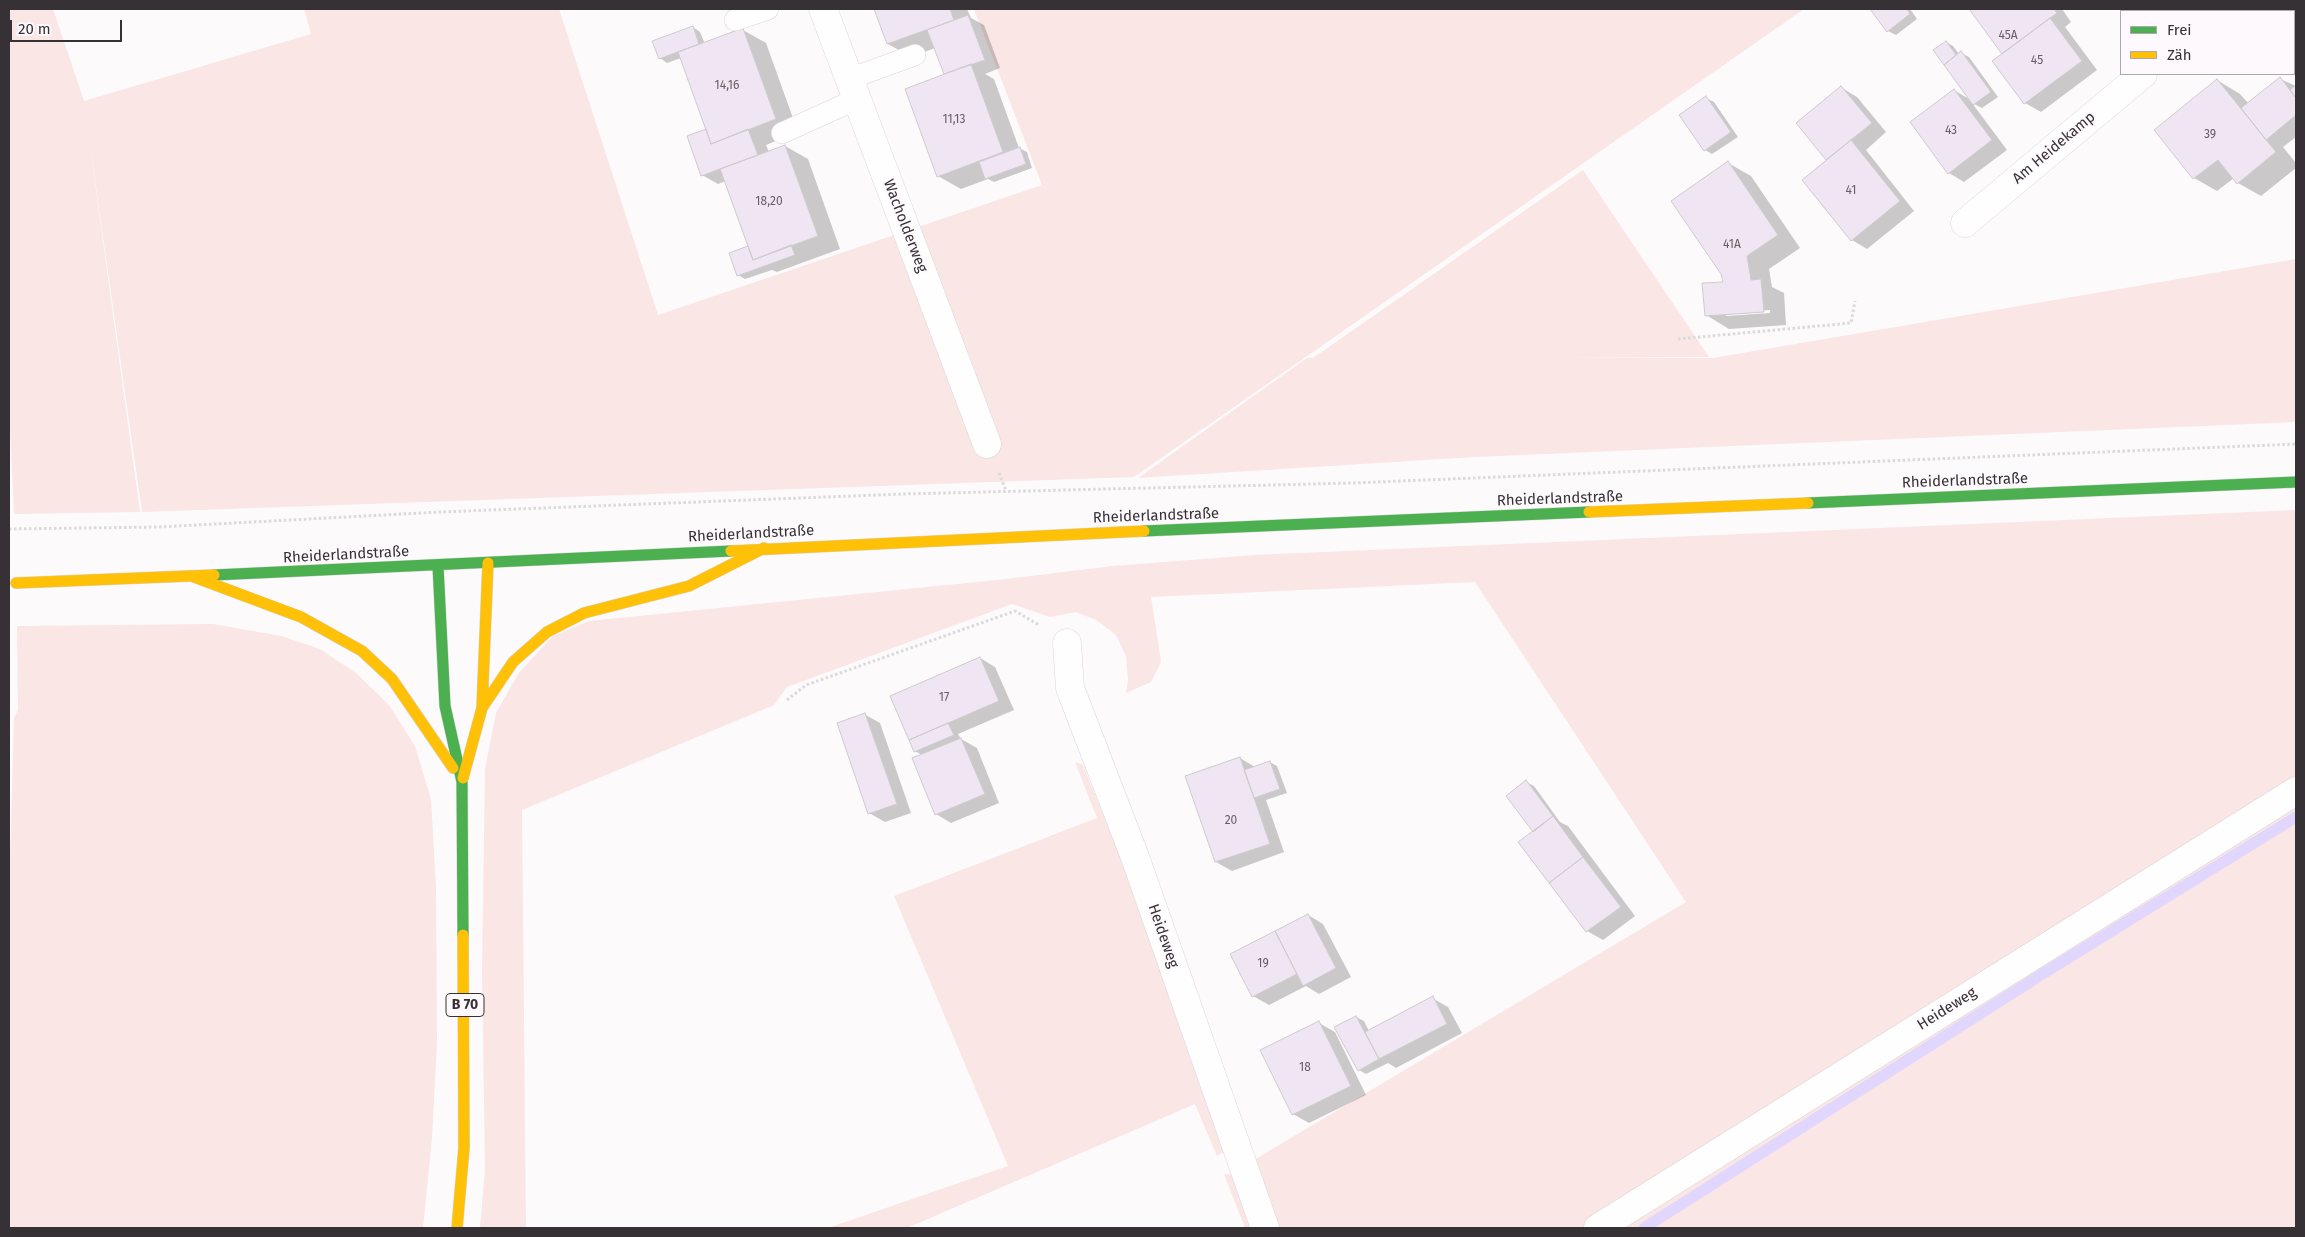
<!DOCTYPE html>
<meta charset="utf-8">
<style>
body{margin:0}
#map{position:relative;width:2305px;height:1237px;overflow:hidden;background:#fdfafc;font-family:"Fira Sans",sans-serif}
canvas{display:block}
.frame{position:absolute;inset:0;border:10px solid #353134;pointer-events:none}
.legend{position:absolute;left:2120px;top:10px;width:175px;height:65px;box-sizing:border-box;background:#fef9fc;border:1px solid #aea9ac;margin:0;padding:6px 9px;list-style:none;font-size:15px;color:#353134}
.legend li{display:flex;align-items:center;gap:10px;height:25px}
.legend b{width:25px;border:1px solid #aea9ac}
.scale{position:absolute;left:10px;top:20px;width:112px;height:22px;box-sizing:border-box;border:2px solid #353134;border-top:0;padding-left:6px;font-size:15px;line-height:18px;white-space:nowrap;color:#353134;-webkit-text-stroke:4px #fef9fc;paint-order:stroke}
</style>
<div id="map">
<canvas width="2305" height="1237"></canvas>
<div class="frame"></div>
<ul class="legend">
<li><b style="height:6px;background:#4caf50"></b>Frei</li>
<li><b style="height:6px;background:#ffc107"></b>Zäh</li>
</ul>
<div class="scale">20 m</div>
</div>
<script>
const ctx = document.querySelector('canvas').getContext('2d');
ctx.lineJoin = 'round';
function fill(path, color) { ctx.fillStyle = color; ctx.fill(path, 'evenodd'); }
const poly = rows => new Path2D(rows.map(r => 'M' + r).join(''));
function stroke(path, color, width, dash) { ctx.strokeStyle = color; ctx.lineWidth = width; ctx.lineCap = dash ? 'butt' : 'round'; ctx.setLineDash(dash || []); ctx.stroke(path); }
function label(font, color, halo, rows, align = 'center') {
  ctx.font = font + ' "Fira Sans",sans-serif'; ctx.lineWidth = 4; ctx.setLineDash([]); ctx.textBaseline = 'middle'; ctx.strokeStyle = halo; ctx.fillStyle = color; for (const [text, x, y, turn = 0] of rows) {
    ctx.save(); ctx.translate(x, y); ctx.rotate((+turn || 0) * Math.PI / 180); ctx.textAlign = isNaN(turn) ? turn : align; if (halo) ctx.strokeText(text, 0, 0); ctx.fillText(text, 0, 0); ctx.restore();
  }
}
const green = poly([
 [9,9,53,9,84,101,311,34,304,9,559,9,658,315,1042,185,974,9,1804,9,1134,477,142,512,86,117,140,512,14,514,9,405],
 [1583,170,1709,357,1555,358,1713,358,2296,259,2296,422,1474,457,1138,478,1307,358,1313,358],
 [2296,510,2296,778,1588,1228,1277,1228,1254,1160,1686,902,1475,582,1151,597,1161,662,1151,682,1126,693,1128,680,1126,656,1116,635,1096,620,1076,612,1050,617,1012,604,787,687,774,705,522,810,526,1228,480,1228,485,1169,482,970,485,769,496,713,518,674,553,636,589,621,997,580,1113,566,1255,555],
 [213,624,281,636,320,649,356,673,389,705,415,746,431,799,436,886,437,1042,432,1138,423,1228,9,1228,9,898,14,718,18,710,17,626],
 [1075,762,1083,765,1162,960,1228,1149,1217,1156,1195,1104,907,1228,828,1228,1008,1166,894,896,1097,818],
 [2296,805,2296,1228,1615,1228],
 [1224,1174,1237,1175,1256,1228,1245,1228]
]);
const shadow = poly([
 [876,9,967,9,971,18,984,25,1000,68,985,74,994,79,1019,148,1027,152,1032,168,994,182,988,179,961,189,938,176,946,75,935,48,911,57,888,44],
 [1872,9,1910,9,1917,19,1896,35,1888,31],
 [1970,9,2062,9,2071,22,2065,27,2097,70,2041,112,2025,103,1994,62,2004,54],
 [693,27,700,32,705,44,743,30,766,43,798,132,766,145,769,152,785,146,808,159,840,249,777,272,772,270,745,279,738,275,749,247,726,181,718,184,702,175,708,132,681,58,667,63,660,58],
 [1946,42,1953,46,1959,54,1961,53,1969,57,1998,97,1982,108,1972,103,2007,150,1964,182,1949,173,1954,90,1972,101,1935,50],
 [2280,79,2296,86,2296,137,2283,147,2296,163,2296,168,2261,196,2238,183,2234,178,2217,191,2194,178,2217,80,2240,94,2249,104],
 [1842,88,1857,97,1886,132,1866,150,1914,211,1867,249,1852,240,1828,160,1798,123],
 [1706,98,1714,102,1738,137,1712,154,1705,150],
 [1728,163,1751,176,1800,248,1769,269,1772,287,1784,293,1786,325,1729,329,1706,315,1724,283],
 [1770,310,1770,313,1726,316,1726,313],
 [980,658,995,667,1014,710,958,734,961,739,977,748,999,803,951,823,936,814,922,755,915,751],
 [864,714,880,723,911,813,885,822,869,813],
 [1240,758,1255,767,1270,762,1277,766,1287,793,1266,800,1284,852,1232,871,1216,862],
 [1526,782,1534,786,1560,822,1568,826,1635,916,1603,940,1587,931,1520,842,1534,831],
 [1308,915,1323,924,1351,977,1319,994,1306,986,1269,1005,1253,996,1232,955],
 [1432,998,1448,1007,1462,1033,1396,1068,1388,1063,1366,1074,1359,1070,1356,1017,1364,1021,1369,1031],
 [1319,1023,1335,1032,1366,1095,1309,1123,1293,1114]
]);
const stream = poly([
 [1644,1228,2044,973,2296,817]
]);
const building = poly([
 [874,9,950,9,954,20,887,44,874,9],
 [1870,9,1907,9,1910,14,1887,32,1870,9],
 [1969,9,2054,9,2057,13,2002,54,1969,9],
 [968,15,985,60,944,74,927,30,968,15],
 [2050,18,2082,61,2024,104,1992,61,2050,18],
 [693,26,699,44,659,59,652,41,693,26],
 [743,28,776,119,711,144,678,52,743,28],
 [1946,41,1956,55,1944,65,1933,50,1946,41],
 [2296,44,2296,70,2294,66,2294,46,2296,44],
 [1961,51,1991,92,1973,105,1944,65,1961,51],
 [971,64,1003,152,937,177,905,89,971,64],
 [2280,77,2296,98,2296,115,2266,140,2241,108,2280,77],
 [2217,79,2276,152,2237,184,2218,160,2193,179,2154,130,2217,79],
 [2296,85,2296,98,2290,90,2296,85],
 [1841,86,1872,123,1826,160,1796,123,1841,86],
 [1954,89,1992,140,1948,174,1910,122,1954,89],
 [1706,96,1731,132,1704,151,1679,115,1706,96],
 [706,129,711,144,748,129,758,155,701,176,687,136,706,129],
 [1851,140,1900,201,1851,241,1802,180,1851,140],
 [785,145,818,236,753,260,720,169,785,145],
 [1020,147,1026,164,985,179,979,162,1020,147],
 [1728,161,1778,235,1747,256,1751,280,1761,279,1764,312,1705,316,1702,283,1723,282,1721,274,1671,201,1728,161],
 [791,245,795,255,737,276,729,253,748,246,753,260,791,245],
 [980,657,999,701,909,740,890,696,980,657],
 [865,713,897,804,868,814,837,723,865,713],
 [948,723,954,735,914,752,909,740,948,723],
 [961,738,985,794,935,815,912,758,961,738],
 [1240,757,1270,844,1215,862,1185,776,1240,757],
 [1270,761,1280,789,1254,798,1244,770,1270,761],
 [1526,780,1553,816,1533,832,1506,796,1526,780],
 [1553,816,1583,857,1549,883,1518,842,1553,816],
 [1583,857,1621,907,1586,932,1549,883,1583,857],
 [1308,914,1336,968,1303,986,1275,931,1308,914],
 [1275,931,1297,974,1252,997,1230,954,1275,931],
 [1433,996,1447,1024,1379,1059,1365,1032,1433,996],
 [1356,1016,1379,1059,1358,1071,1334,1027,1356,1016],
 [1319,1021,1351,1086,1292,1115,1260,1050,1319,1021]
]);
const path = poly([
 [1678,339,1851,323,1855,301],
 [999,473,1006,491],
 [9,529,159,527,440,512,903,494,1353,483,2296,444],
 [787,700,806,685,1015,611,1039,625]
]);
const lane = poly([
 [735,20,768,9],
 [849,79,915,55],
 [782,133,857,99]
]);
const street = poly([
 [823,9,987,444],
 [2218,11,2221,9],
 [1965,223,2143,74],
 [1067,643,1070,688,1135,857,1265,1228],
 [1598,1228,2296,791]
]);
const fast = poly([
 [1808,503,2296,482],
 [1144,531,1589,512],
 [438,566,445,706,462,782,463,935],
 [214,575,731,551]
]);
const slow = poly([
 [1589,512,1808,503],
 [731,551,1144,531],
 [194,577,301,617,362,651,392,679,453,768],
 [16,583,214,575],
 [482,708,513,662,547,632,584,613,689,586,764,548],
 [463,778,482,708,488,563],
 [457,1228,464,1148,463,935]
]);
const numberNames = [
 ["45A",2008,36],
 ["45",2037,61],
 ["14,16",727,86],
 ["11,13",954,120],
 ["43",1951,131],
 ["39",2210,135],
 ["41",1851,191],
 ["18,20",769,202],
 ["41A",1732,245],
 ["17",944,698],
 ["20",1231,821],
 ["19",1263,964],
 ["18",1305,1068]
];
const shields = [
 [465,1005,38]
];
const shieldNames = [
 ["B 70",465,1005]
];
const streetNames = [
 ["Am Heidekamp",2054,148,-40],
 ["Wacholderweg",905,226,69],
 ["Rheiderlandstraße",1965,481,-2],
 ["Rheiderlandstraße",1560,499,-2],
 ["Rheiderlandstraße",1156,516,-2],
 ["Rheiderlandstraße",751,534,-3],
 ["Rheiderlandstraße",346,555,-3],
 ["Heideweg",1163,936,71],
 ["Heideweg",1947,1009,-32]
];
fill(green, '#f9e6e5');
fill(shadow, '#0003');
stroke(stream, '#e1d6fd', 11);
fill(building, '#f0e5f2');
stroke(building, '#cdcbcd', 1);
stroke(lane, '#d8d6d7', 22);
stroke(street, '#d8d6d7', 29);
stroke(fast, '#d8d6d7', 12);
stroke(slow, '#d8d6d7', 12);
stroke(path, '#dadada', 3, [2.5, 2.5]);
stroke(lane, '#fffeff', 21);
stroke(street, '#fffeff', 28);
stroke(fast, '#4caf50', 11);
stroke(slow, '#ffc107', 11);
label('12px', '#645e64', null, numberNames);
for (const [x, y, w] of shields) { const box = new Path2D(); box.roundRect(x - w / 2, y - 11.5, w, 23, 4); ctx.fillStyle = '#fef9fc'; ctx.fill(box); stroke(box, '#353134', 1); }
label('bold 14px', '#353134', null, shieldNames);
label('15px', '#353134', '#fef9fc', streetNames);
</script>
